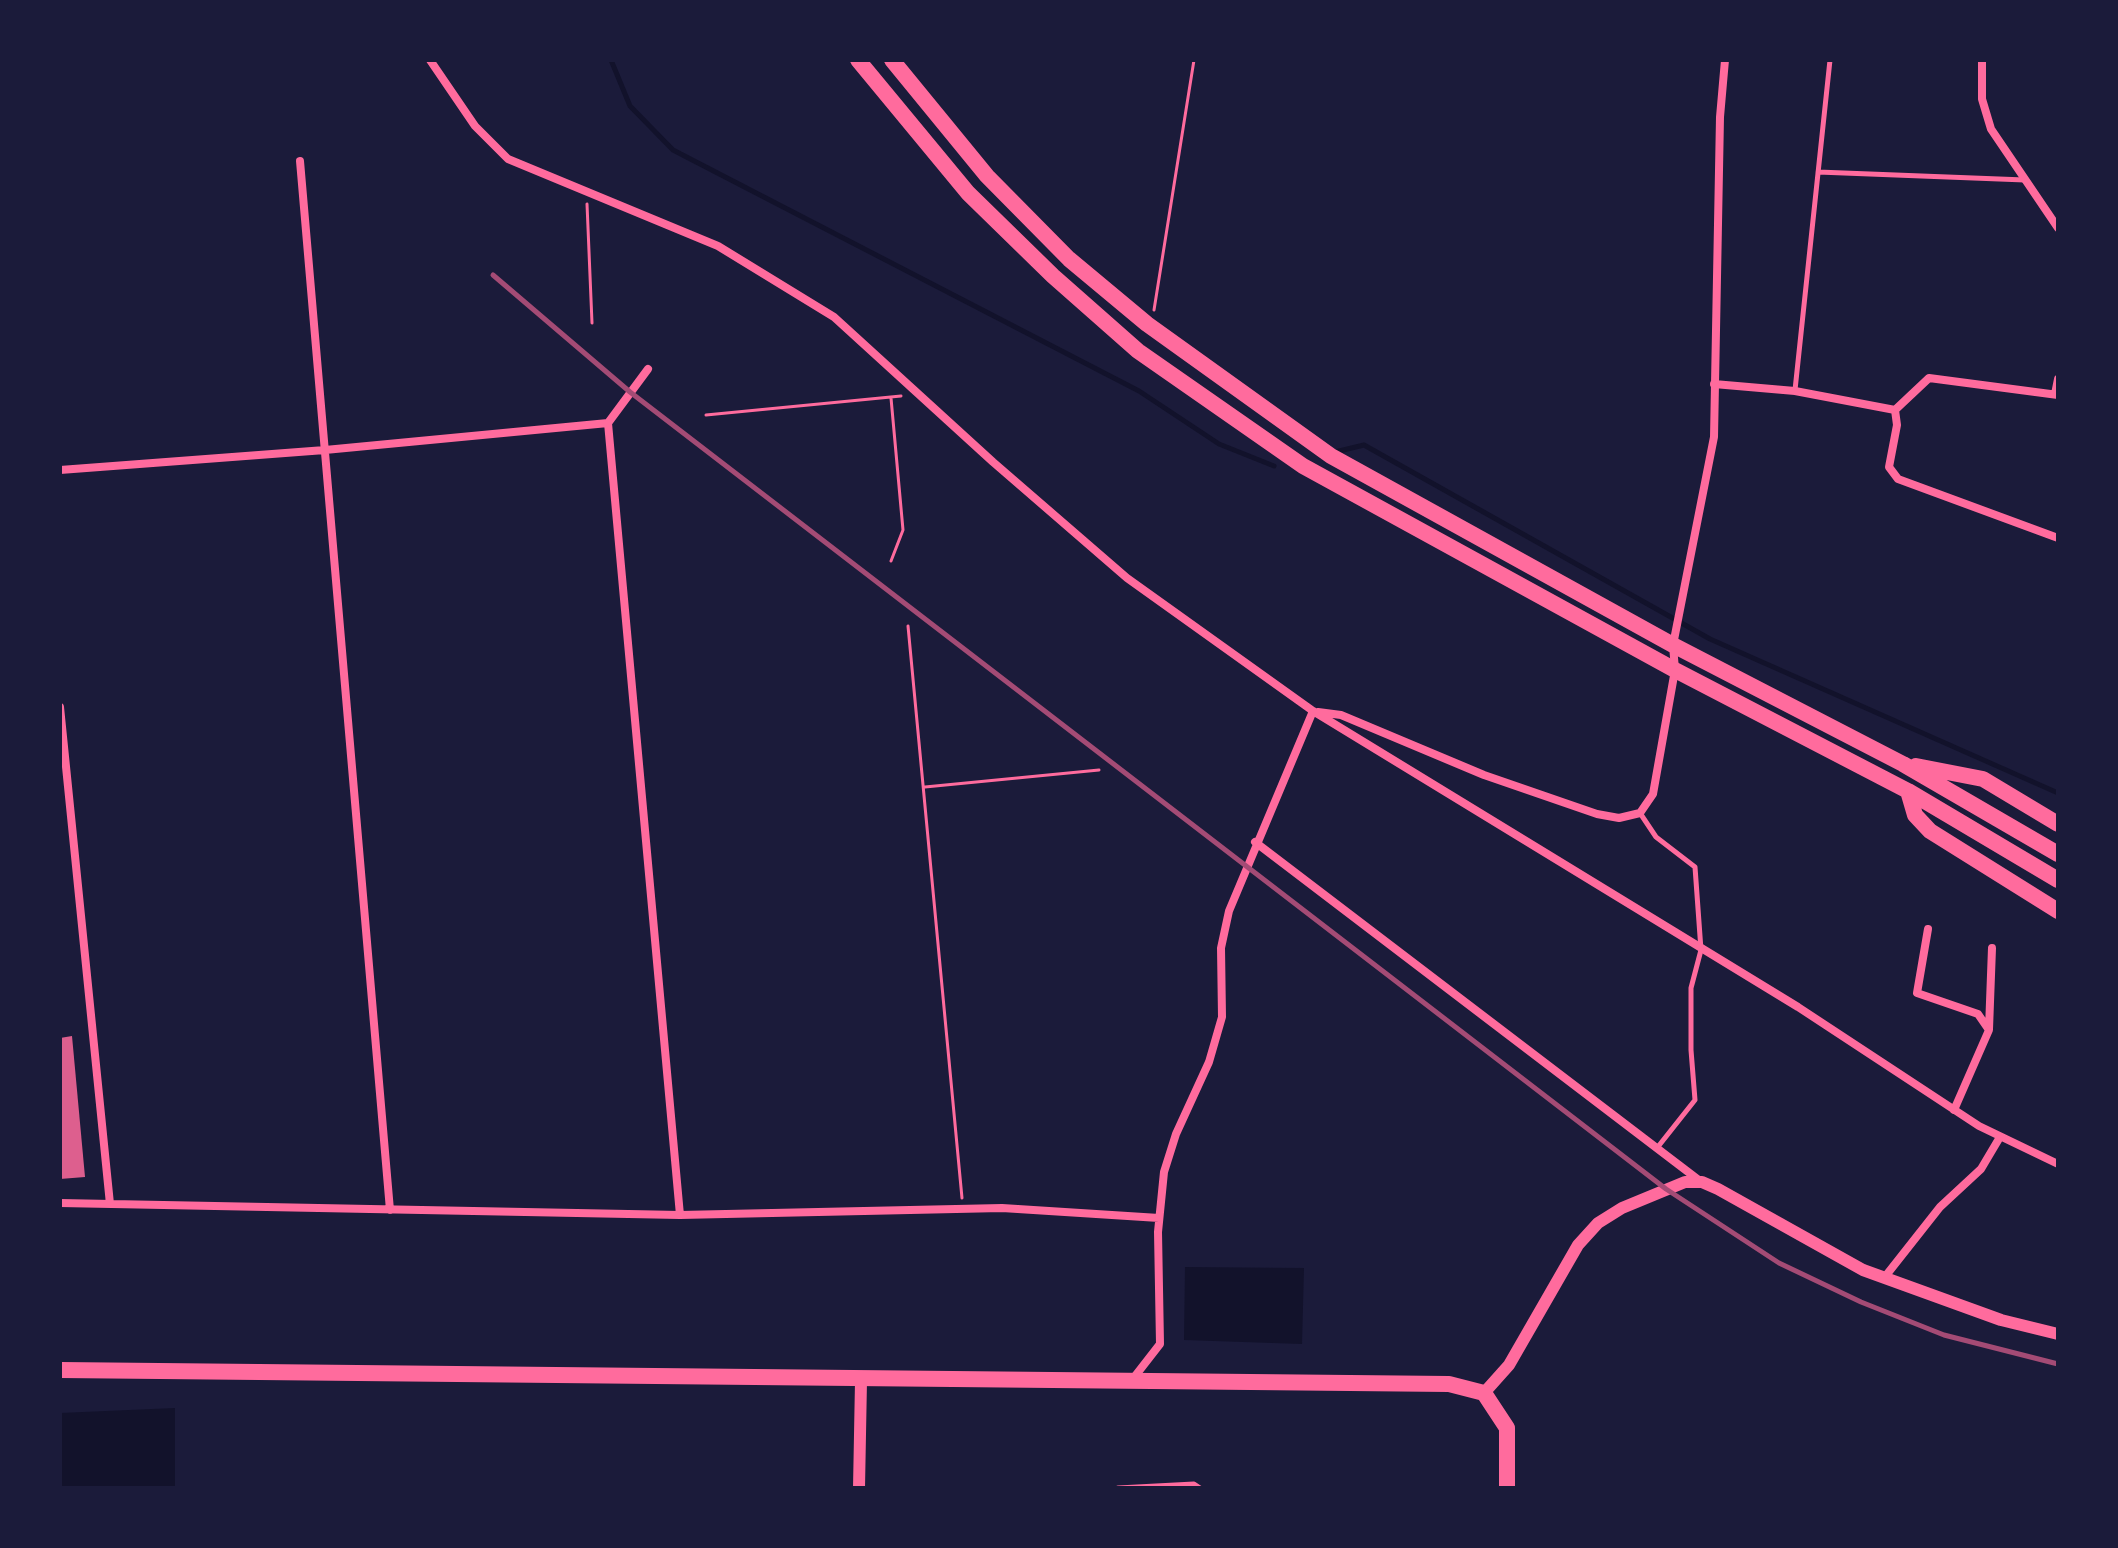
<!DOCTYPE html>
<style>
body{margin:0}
#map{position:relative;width:2118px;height:1548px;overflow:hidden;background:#1b1b3a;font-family:Roboto,sans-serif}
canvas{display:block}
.frame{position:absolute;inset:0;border:62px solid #1b1b3a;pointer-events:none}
</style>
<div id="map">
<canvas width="2118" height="1548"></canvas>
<div class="frame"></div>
</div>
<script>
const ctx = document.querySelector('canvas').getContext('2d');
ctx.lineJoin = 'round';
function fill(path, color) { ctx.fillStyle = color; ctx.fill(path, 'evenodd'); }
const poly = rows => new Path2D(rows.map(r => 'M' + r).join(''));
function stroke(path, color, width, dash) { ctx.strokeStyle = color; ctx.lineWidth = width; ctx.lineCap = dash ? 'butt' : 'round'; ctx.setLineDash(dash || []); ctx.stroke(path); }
const water = poly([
 [1185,1267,1304,1268,1302,1344,1184,1340],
 [175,1408,175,1488,60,1488,60,1413]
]);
const stream = poly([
 [611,60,630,106,673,150,1139,391,1219,444,1274,466],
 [1335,452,1364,445,1710,639,2058,793]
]);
const building = poly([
 [72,1036,85,1177,60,1179,60,1038]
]);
const path = poly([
 [587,204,592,323],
 [1154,310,1194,60],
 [706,415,901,396],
 [891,561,903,530,891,398],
 [908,626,962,1198],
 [925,787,1099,770]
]);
const service = poly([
 [1818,172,2025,180],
 [1795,390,1830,60],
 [1640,813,1656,837,1695,867,1701,950,1691,988,1691,1050,1695,1100,1657,1148],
 [1118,1488,1194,1484,1200,1488]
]);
const minor = poly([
 [430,60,475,126,508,159,718,246,834,317,993,462,1127,578,1313,711,1798,1007,1979,1126,2058,1164],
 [1982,60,1982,99,1991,129,2058,228],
 [300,161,390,1210],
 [648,369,608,423,680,1215],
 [1714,384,1795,391,1895,410,1929,378,2058,395],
 [2055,394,2058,379],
 [1895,410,1897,425,1889,467,1898,479,2058,538],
 [60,470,325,450,608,423],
 [60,707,110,1204],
 [1318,712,1341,715,1484,775,1597,814,1619,818,1640,813,1653,794,1675,670,1673,645,1714,437,1720,117,1725,60],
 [1255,842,1700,1181],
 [1928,929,1917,993,1978,1014,1989,1030,1954,1110],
 [1989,1029,1992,948],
 [60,1203,680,1215,1002,1208,1159,1218],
 [1884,1278,1940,1207,1981,1169,2000,1137],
 [1132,1380,1160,1344,1158,1232,1164,1172,1176,1134,1209,1062,1222,1017,1221,948,1229,911,1313,711]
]);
const tertiary = poly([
 [1484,1393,1509,1365,1578,1245,1598,1223,1622,1208,1685,1182,1702,1182,1718,1189,1863,1270,2001,1320,2058,1334],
 [859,1488,861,1381]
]);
const primary = poly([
 [60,1370,1449,1384,1484,1393,1507,1428,1507,1488]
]);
const trunk = poly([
 [858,60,968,193,1053,276,1138,351,1303,466,1675,670,1908,791,2058,880],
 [892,60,987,176,1069,259,1147,324,1331,456,1673,645,1903,764,2058,854],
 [1916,766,1983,779,2058,824],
 [1908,791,1915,815,1930,831,2058,911]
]);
const rail = poly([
 [493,275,630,392,1666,1189,1779,1263,1861,1302,1944,1335,2058,1364]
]);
fill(water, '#12122b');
stroke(stream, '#12122b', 5);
fill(building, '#dd5f8e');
stroke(path, '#ff6b9d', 3);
stroke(service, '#ff6b9d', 5);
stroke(minor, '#ff6b9d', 8);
stroke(tertiary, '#ff6b9d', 12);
stroke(primary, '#ff6b9d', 16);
stroke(trunk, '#ff6b9d', 16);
stroke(rail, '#a44b75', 5);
</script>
